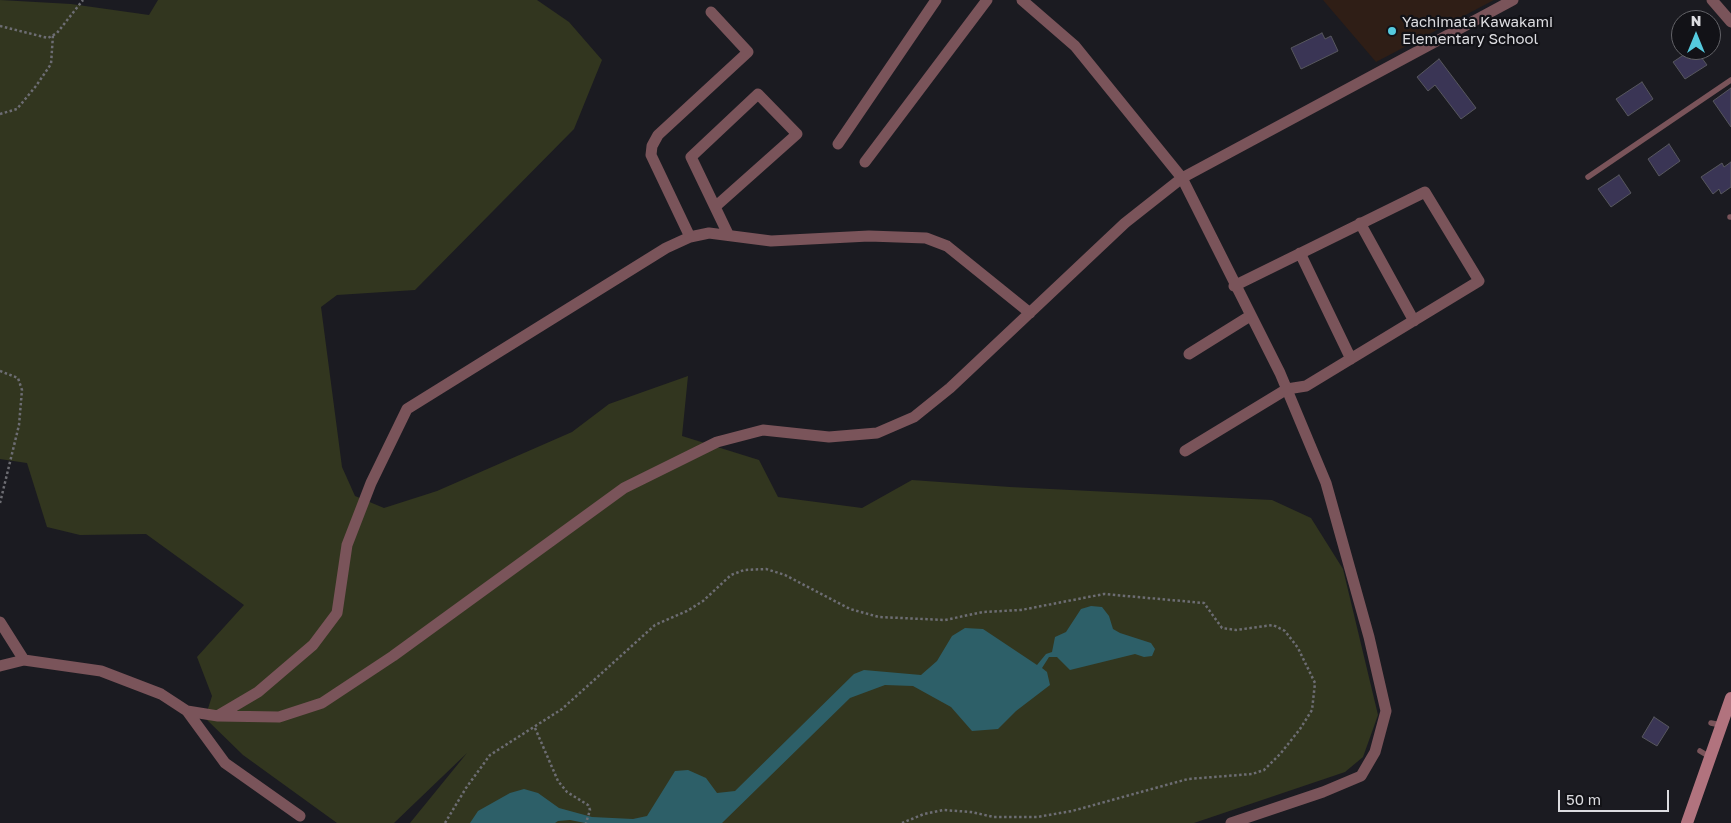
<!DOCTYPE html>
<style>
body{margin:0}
#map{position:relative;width:1731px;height:823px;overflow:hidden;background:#1b1b21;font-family:"Golos Text",sans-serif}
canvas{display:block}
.north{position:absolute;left:1671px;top:10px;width:50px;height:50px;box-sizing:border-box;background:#121217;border:1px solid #636368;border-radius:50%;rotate:0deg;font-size:14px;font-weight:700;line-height:20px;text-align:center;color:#dddde1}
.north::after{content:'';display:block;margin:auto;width:18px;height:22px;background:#55cade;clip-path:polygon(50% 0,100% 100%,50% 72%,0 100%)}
.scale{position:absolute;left:1558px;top:790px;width:111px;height:22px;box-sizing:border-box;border:2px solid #dddde1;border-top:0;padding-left:6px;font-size:15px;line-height:18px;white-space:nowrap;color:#dddde1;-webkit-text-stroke:4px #121217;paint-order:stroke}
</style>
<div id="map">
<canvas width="1731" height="823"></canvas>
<div class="north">N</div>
<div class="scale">50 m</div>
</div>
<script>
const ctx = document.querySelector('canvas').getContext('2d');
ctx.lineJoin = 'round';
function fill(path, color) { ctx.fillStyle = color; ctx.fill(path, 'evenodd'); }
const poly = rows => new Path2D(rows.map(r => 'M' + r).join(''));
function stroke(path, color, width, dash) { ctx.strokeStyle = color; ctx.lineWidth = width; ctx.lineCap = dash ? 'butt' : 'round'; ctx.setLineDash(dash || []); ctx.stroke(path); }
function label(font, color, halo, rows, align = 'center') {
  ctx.font = font + ' "Golos Text",sans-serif'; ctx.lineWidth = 4.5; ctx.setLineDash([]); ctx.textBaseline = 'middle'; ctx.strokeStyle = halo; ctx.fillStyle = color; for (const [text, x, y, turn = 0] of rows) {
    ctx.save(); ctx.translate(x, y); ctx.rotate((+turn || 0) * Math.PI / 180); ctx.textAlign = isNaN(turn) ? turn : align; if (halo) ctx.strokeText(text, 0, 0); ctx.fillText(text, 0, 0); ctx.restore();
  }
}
const education = poly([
 [1323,0,1494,0,1376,62]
]);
const green = poly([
 [0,0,71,4,149,15,158,0,537,0,569,22,602,60,574,129,415,290,337,295,321,307,342,467,355,496,384,508,437,491,572,432,609,404,688,376,682,436,759,460,778,497,862,508,912,480,1010,487,1272,500,1311,518,1343,569,1378,715,1363,757,1345,772,1194,823,410,823,467,753,394,823,337,823,243,755,205,718,212,696,197,657,244,605,146,534,80,535,47,527,27,463,0,459]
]);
const water = poly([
 [1091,606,1102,607,1109,616,1113,629,1120,633,1151,643,1155,649,1152,656,1144,657,1135,654,1070,670,1057,657,1049,657,1042,668,1047,672,1050,685,1016,711,998,729,972,731,951,707,913,686,885,685,850,698,722,823,585,823,570,820,558,821,555,823,470,823,478,811,510,793,524,789,538,793,559,808,592,817,633,819,647,816,675,771,688,770,706,778,717,793,735,791,854,674,864,670,921,675,937,661,952,636,965,628,983,629,1037,665,1046,654,1052,652,1055,637,1066,632,1081,609]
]);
const building = poly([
 [1322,33,1325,39,1331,36,1338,51,1301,69,1291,48,1322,33],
 [1691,50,1696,50,1707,65,1685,79,1673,62,1691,50],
 [1439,59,1476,108,1461,119,1435,85,1428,91,1417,77,1439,59],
 [1642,82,1653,99,1628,116,1616,99,1642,82],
 [1731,88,1731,127,1713,101,1731,88],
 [1669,144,1680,161,1659,176,1648,159,1669,144],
 [1731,162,1731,187,1721,194,1719,189,1713,194,1701,177,1722,163,1724,167,1731,162],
 [1619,175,1631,193,1611,207,1598,189,1619,175],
 [1654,717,1669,727,1657,746,1642,737,1654,717]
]);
const path = poly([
 [0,26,48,38,57,33,83,0],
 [0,114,17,109,36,86,51,64,53,35],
 [0,371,18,378,22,390,19,425,0,503],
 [535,728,558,781,567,792,588,805,590,810,586,823],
 [445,823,466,788,490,755,562,709,655,625,687,611,703,601,731,575,744,570,766,569,785,575,850,609,879,617,945,620,983,612,1021,610,1104,594,1204,603,1222,628,1236,630,1273,625,1285,631,1298,648,1315,683,1312,710,1300,729,1281,753,1264,770,1252,774,1188,779,1072,811,1037,817,994,817,971,812,943,810,924,814,902,823]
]);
const lane = poly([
 [1588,177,1731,80],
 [1730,217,1731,217],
 [1711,723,1721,725],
 [1700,751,1710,757]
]);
const street = poly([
 [1022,0,1075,46,1182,178,1280,373,1326,483,1369,637,1386,711,1375,752,1361,776,1323,792,1231,823],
 [1712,0,1731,22],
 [838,144,936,0],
 [865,162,987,0],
 [715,207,797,134,758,94,691,157,715,207,728,234],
 [1360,223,1414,321],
 [690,237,651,155,652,146,658,135,748,52,711,12],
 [1300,253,1351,359],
 [1189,354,1250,316],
 [1185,451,1287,389,1306,386,1479,281,1425,192,1234,286],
 [0,622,24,660],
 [0,666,24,660,101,671,161,694,187,711,225,763,300,816],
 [187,711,218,716,279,717,322,703,393,656,624,488,717,442,763,430,829,437,877,433,914,417,950,388,1125,223,1182,178,1513,0],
 [219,715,258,692,313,645,337,613,347,545,371,483,407,409,666,248,690,237,709,233,771,241,869,236,926,238,947,246,1030,313]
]);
const secondary = poly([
 [1687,823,1731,698]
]);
const markers = [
 [1392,31,5,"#55cade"]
];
const poiNames = [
 ["Yachimata Kawakami",1402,22],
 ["Elementary School",1402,39]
];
fill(education, '#2f1e16');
fill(green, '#32361f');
fill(water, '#2d5f68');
fill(building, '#3a3555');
stroke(building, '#57575e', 1);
stroke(path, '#6d6d73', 2.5, [2.5, 2.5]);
stroke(lane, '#7a545a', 5.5);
stroke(street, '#7a545a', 11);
stroke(secondary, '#b1737e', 12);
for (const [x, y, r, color] of markers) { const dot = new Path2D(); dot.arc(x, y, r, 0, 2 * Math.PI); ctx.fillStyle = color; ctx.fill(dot); stroke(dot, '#121217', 2); }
label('15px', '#dddde1', '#121217', poiNames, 'left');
</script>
